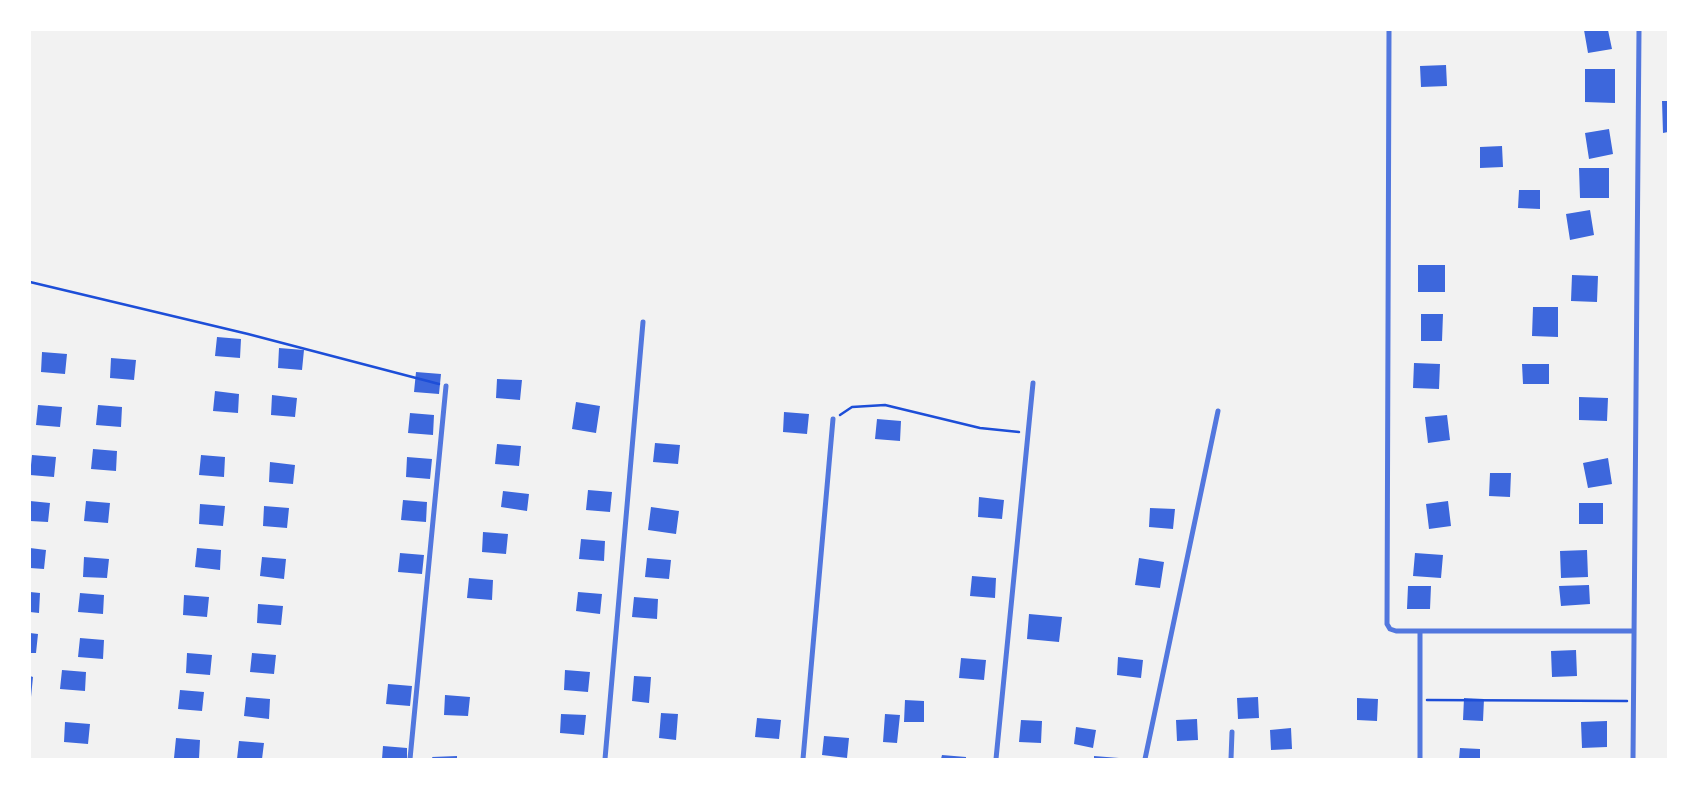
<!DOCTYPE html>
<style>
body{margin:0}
#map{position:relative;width:1698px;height:789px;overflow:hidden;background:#f2f2f2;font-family:Montserrat,sans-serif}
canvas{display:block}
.frame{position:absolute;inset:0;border:31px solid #fff;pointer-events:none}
</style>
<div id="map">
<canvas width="1698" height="789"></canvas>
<div class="frame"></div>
</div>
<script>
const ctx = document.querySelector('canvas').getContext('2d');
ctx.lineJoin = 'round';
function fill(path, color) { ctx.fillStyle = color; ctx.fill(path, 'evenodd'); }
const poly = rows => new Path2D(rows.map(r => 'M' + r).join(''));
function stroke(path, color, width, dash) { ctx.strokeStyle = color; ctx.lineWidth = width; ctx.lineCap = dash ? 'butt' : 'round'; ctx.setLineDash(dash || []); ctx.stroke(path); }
const building = poly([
 [1584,30,1608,30,1612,49,1588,53],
 [1446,65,1447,86,1421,87,1420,66],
 [1585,69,1615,69,1615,103,1585,102],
 [1662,101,1668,101,1668,132,1663,133],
 [1609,129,1613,154,1589,159,1585,133],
 [1502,146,1503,167,1480,168,1480,147],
 [1579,168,1609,168,1609,198,1580,198],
 [1519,190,1540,190,1540,209,1518,208],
 [1590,210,1594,235,1570,240,1566,214],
 [1418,265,1445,265,1445,292,1418,292],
 [1572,275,1598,276,1597,302,1571,301],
 [1533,307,1558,307,1558,337,1532,336],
 [1421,314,1443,314,1442,341,1421,341],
 [217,337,241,339,240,358,215,356],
 [279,348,304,350,302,370,278,368],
 [42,352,67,354,65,374,41,372],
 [111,358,136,360,134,380,110,378],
 [1414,363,1440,364,1439,389,1413,388],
 [1522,364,1549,364,1549,384,1523,384],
 [416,372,441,374,439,394,414,392],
 [497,379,522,380,520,400,496,398],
 [215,391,239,394,238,413,213,411],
 [272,395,297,398,295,417,271,415],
 [1579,397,1608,398,1607,421,1579,420],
 [576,402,600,406,596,433,572,429],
 [38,405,62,407,60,427,36,425],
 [98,405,122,407,121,427,96,425],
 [784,412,809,414,807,434,783,432],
 [410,413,434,415,433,435,408,433],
 [1447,415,1450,440,1428,443,1425,417],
 [877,419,901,421,900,441,875,439],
 [655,443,680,445,678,464,653,462],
 [497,444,521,446,519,466,495,464],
 [93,449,117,451,116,471,91,469],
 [32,455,56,457,54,477,30,475],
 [201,455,225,457,224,477,199,475],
 [407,457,432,459,430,479,406,477],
 [1608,458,1612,484,1588,488,1583,463],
 [270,462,295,465,293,484,269,482],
 [1490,473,1511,473,1510,497,1489,496],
 [588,490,612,492,610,512,586,510],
 [503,491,529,494,527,511,501,507],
 [979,497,1004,500,1002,519,978,517],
 [403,500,427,502,426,522,401,520],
 [30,501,50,503,48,522,30,521],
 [86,501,110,503,108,523,84,521],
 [1448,501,1451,526,1429,529,1426,504],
 [1579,503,1603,503,1603,524,1579,524],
 [200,504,225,506,223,526,199,524],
 [264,506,289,508,287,528,263,526],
 [651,507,679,511,676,534,648,530],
 [1150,508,1175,509,1173,529,1149,527],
 [483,532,508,534,506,554,482,552],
 [581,539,605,541,604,561,579,559],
 [30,548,46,550,44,569,30,568],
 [197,548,221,550,220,570,195,567],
 [1587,550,1588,577,1561,578,1560,551],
 [400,553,424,555,422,574,398,572],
 [1415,553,1443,555,1441,578,1413,576],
 [84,557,109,559,107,578,83,577],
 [262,557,286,559,284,579,260,576],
 [647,558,671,560,669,579,645,577],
 [1139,558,1164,562,1160,588,1135,585],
 [972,576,996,578,995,598,970,596],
 [469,578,493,580,492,600,467,598],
 [1589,585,1590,604,1561,606,1559,586],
 [1408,586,1431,586,1430,609,1407,609],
 [30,592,40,593,39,613,30,612],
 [578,592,602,594,600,614,576,611],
 [80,593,104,595,103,614,78,612],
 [184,595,209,597,207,617,183,615],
 [634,597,658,599,657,619,632,617],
 [258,604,283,606,281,625,257,623],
 [1029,614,1062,617,1059,642,1027,639],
 [30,633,38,634,36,653,30,653],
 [80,638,104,640,103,659,78,657],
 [1576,650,1577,676,1552,677,1551,651],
 [187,653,212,655,210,675,186,673],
 [252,653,276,655,274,674,250,672],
 [1118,657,1143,660,1141,678,1117,675],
 [961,658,986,660,984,680,959,678],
 [62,670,86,672,85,691,60,689],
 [565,670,590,672,588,692,564,690],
 [30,676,33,677,31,697,30,697],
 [634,676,651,677,649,703,632,701],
 [388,684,412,686,410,706,386,704],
 [180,690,204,692,202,711,178,709],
 [445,695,470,697,468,716,444,715],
 [246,697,270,699,269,719,244,716],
 [1258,697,1259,718,1238,719,1237,698],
 [1357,698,1378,699,1377,721,1357,720],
 [1464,698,1484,699,1483,721,1463,720],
 [905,700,924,701,924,722,904,722],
 [661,713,678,714,676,740,659,738],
 [561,714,586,715,584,735,560,733],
 [885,714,900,715,897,743,883,742],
 [757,718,781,720,779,739,755,737],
 [1197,719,1198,740,1177,741,1176,720],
 [1021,720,1042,721,1041,743,1019,742],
 [1607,721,1607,747,1582,748,1581,722],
 [65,722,90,724,88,744,64,742],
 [1076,727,1096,730,1093,748,1074,744],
 [1291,728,1292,749,1271,750,1270,730],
 [824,736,849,738,847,758,822,755],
 [176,738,200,740,199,759,174,758],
 [239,741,264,743,262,759,237,759],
 [383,746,407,748,407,759,382,759],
 [1460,748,1480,749,1480,759,1459,759],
 [942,755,966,757,966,759,941,759],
 [457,756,457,759,433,759,432,757],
 [1094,756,1119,758,1119,759,1094,759]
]);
const path = poly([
 [30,282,248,334,439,384],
 [840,415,852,407,885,405,980,428,1019,432],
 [1427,700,1627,701]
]);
const minor = poly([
 [1389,30,1387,624,1390,629,1396,631,1633,631],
 [1420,631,1420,759],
 [410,759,446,386],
 [605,759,643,322],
 [803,759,833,419],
 [996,759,1033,383],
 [1145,759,1218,411],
 [1231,759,1232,732],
 [1633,759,1639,30]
]);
fill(building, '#3d67dc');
stroke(path, '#1d4ed8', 2.5);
stroke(minor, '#5277de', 5);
</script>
